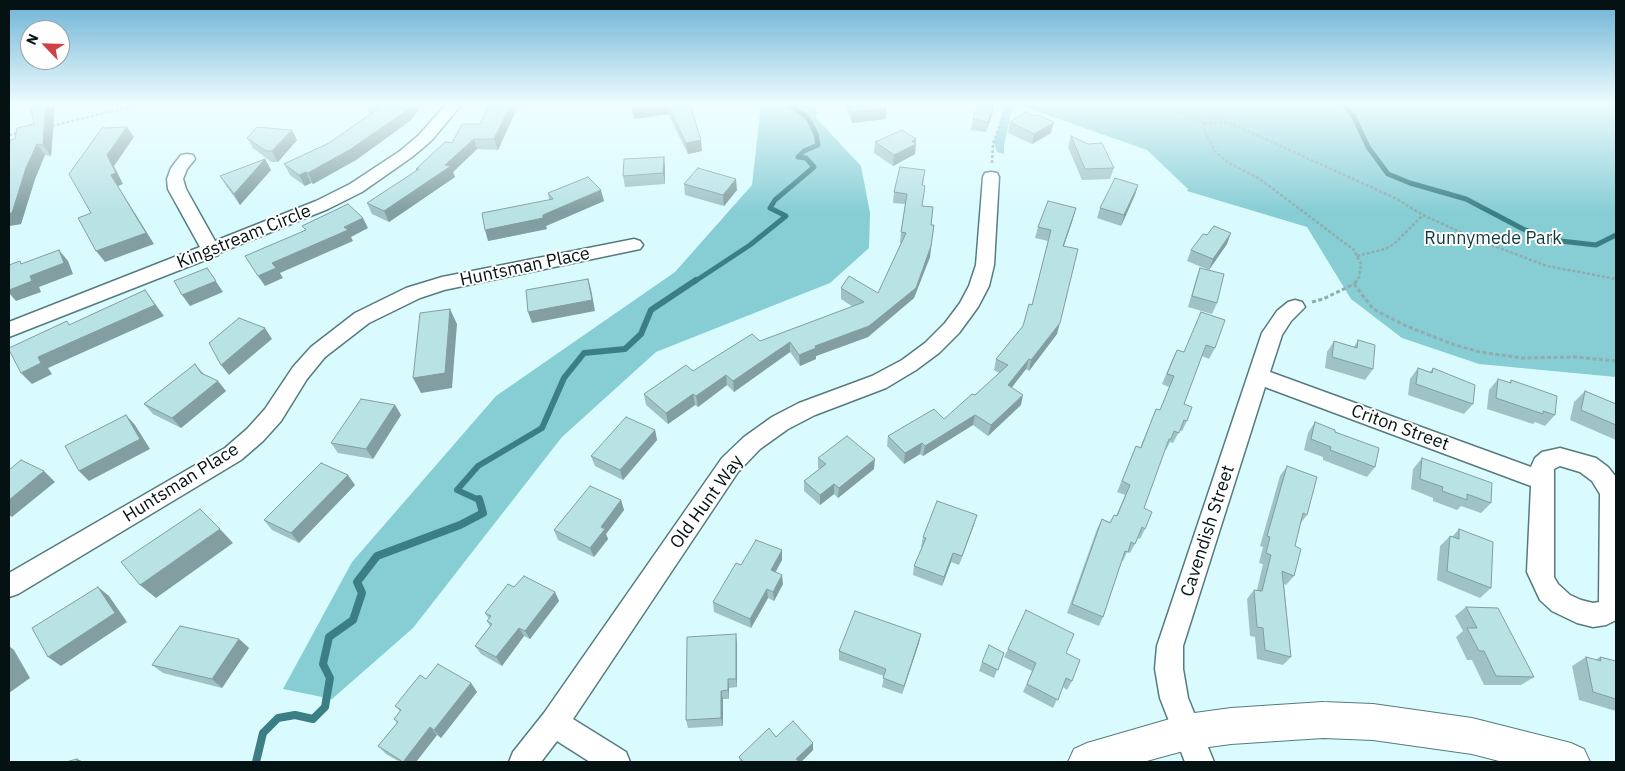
<!DOCTYPE html>
<style>
body{margin:0}
#map{position:relative;width:1625px;height:771px;overflow:hidden;background:#d9fbfe;font-family:"IBM Plex Sans",sans-serif}
canvas{display:block}
.frame{position:absolute;inset:0;border:10px solid #041213;pointer-events:none}
.north{position:absolute;left:20px;top:20px;width:50px;height:50px;box-sizing:border-box;background:#fff;border:1px solid #9ba0a1;border-radius:50%;rotate:294deg;font-size:14px;font-weight:700;line-height:20px;text-align:center;color:#041213}
.north::after{content:'';display:block;margin:auto;width:18px;height:22px;background:#d04145;clip-path:polygon(50% 0,100% 100%,50% 72%,0 100%)}
</style>
<div id="map">
<canvas width="1625" height="771"></canvas>
<div class="frame"></div>
<div class="north">N</div>
</div>
<script>
const ctx = document.querySelector('canvas').getContext('2d');
ctx.lineJoin = 'round';
function fill(path, color) { ctx.fillStyle = color; ctx.fill(path, 'evenodd'); }
const poly = rows => new Path2D(rows.map(r => 'M' + r).join(''));
function stroke(path, color, width, dash) { ctx.strokeStyle = color; ctx.lineWidth = width; ctx.lineCap = dash ? 'butt' : 'round'; ctx.setLineDash(dash || []); ctx.stroke(path); }
function label(font, color, halo, rows, align = 'center') {
  ctx.font = font + ' "IBM Plex Sans",sans-serif'; ctx.lineWidth = 4; ctx.setLineDash([]); ctx.textBaseline = 'middle'; ctx.strokeStyle = halo; ctx.fillStyle = color; for (const [text, x, y, turn = 0] of rows) {
    ctx.save(); ctx.translate(x, y); ctx.rotate((+turn || 0) * Math.PI / 180); ctx.textAlign = isNaN(turn) ? turn : align; if (halo) ctx.strokeText(text, 0, 0); ctx.fillText(text, 0, 0); ctx.restore();
  }
}
const green = poly([
 [761,104,817,104,816,118,861,166,870,213,869,248,830,283,656,352,562,437,413,628,332,699,283,689,352,562,496,396,675,272,752,185],
 [1005,104,1013,104,1004,146,1004,154,997,152,994,143],
 [1016,104,1616,104,1616,377,1479,364,1402,338,1351,299,1307,227,1187,191,1188,189,1147,150]
]);
const streamFar2 = poly([
 [1344,104,1354,117,1368,147,1388,174,1410,183,1466,199,1523,229,1552,240,1596,245,1616,235],
 [694,282,750,245,786,216,770,208,775,200,814,167,806,158,798,157,804,151,818,145,816,134,808,118,788,104]
]);
const streamFar1 = poly([
 [479,500,457,490,478,466,542,428,564,378,584,353,625,349,641,334,651,310,696,280]
]);
const stream = poly([
 [256,762,263,733,278,718,295,715,313,719,325,707,330,678,323,664,329,637,353,620,362,593,357,582,377,556,460,525,483,513,479,499]
]);
const pathFar1 = poly([
 [1163,104,1204,123,1204,131,1215,151,1227,162,1260,179,1354,250,1361,264,1359,277,1356,282],
 [1188,104,1395,198,1423,215,1478,240,1547,266,1616,279],
 [1204,123,1228,123],
 [52,126,141,104],
 [9,135,19,133],
 [992,163,993,144,1007,104],
 [1357,256,1385,249,1394,244,1423,215]
]);
const path = poly([
 [1354,284,1373,309,1404,325,1452,344,1480,352,1522,358,1576,357,1616,361],
 [1312,302,1323,299,1354,284,1357,280]
]);
const minor = poly([
 [446,104,462,104,431,141,412,157,362,192,328,209,219,253,218,255,9,337,9,322,200,247,168,189,167,179,171,168,181,155,187,154,193,155,195,159,187,169,183,179,186,189,215,241,316,201,350,184,400,151,419,135,446,104],
 [991,172,997,173,999,177,994,265,989,286,978,307,959,333,939,353,916,370,886,388,815,415,788,429,760,449,738,472,573,719,626,752,630,762,590,762,557,741,541,762,509,762,513,752,544,713,722,458,744,437,772,417,799,403,872,376,902,360,925,343,945,323,960,303,969,286,976,265,983,177,985,173,991,172],
 [634,239,640,241,643,245,640,249,444,290,420,298,369,323,325,357,307,379,281,421,263,441,241,460,18,594,9,597,9,573,225,448,247,429,265,409,293,367,311,347,355,313,406,288,442,277,634,239],
 [1295,300,1302,302,1305,307,1291,321,1282,335,1270,372,1531,467,1535,458,1542,452,1560,448,1596,458,1608,467,1616,477,1616,620,1606,625,1593,627,1577,623,1552,611,1540,600,1527,572,1531,486,1265,387,1183,646,1183,669,1188,698,1214,762,1185,762,1160,698,1155,669,1157,646,1262,333,1277,311,1288,302,1295,300],
 [1560,466,1580,472,1592,481,1600,494,1599,602,1593,603,1581,600,1570,595,1558,584,1554,577,1554,469,1560,466]
]);
const secondary = poly([
 [1323,702,1373,704,1472,718,1571,743,1584,749,1590,762,1503,762,1472,754,1373,740,1323,738,1231,744,1187,750,1143,762,1068,762,1074,749,1087,743,1187,714,1231,708,1323,702]
]);
const wall = poly([
 [30,104,64,104,55,107,51,156,45,155,35,179,21,224,9,226,9,149,15,139,34,124],
 [369,104,421,104,416,114,410,121,356,160,313,184,311,183,305,186,290,175,284,164,329,143,370,114,367,107],
 [490,104,524,104,522,108,517,108,498,150,477,149,453,172,455,177,389,222,372,214,367,203,416,171,416,169,480,124],
 [580,104,605,104,603,107,580,106],
 [690,104,702,151,688,154,668,114,634,119,631,105],
 [844,104,880,104,886,119,852,123],
 [993,112,986,132,971,130,973,119],
 [1010,122,1051,133,1032,144,1008,133],
 [292,130,297,140,278,162,271,162,253,148,247,138],
 [1071,136,1114,168,1110,179,1082,180,1068,147],
 [875,142,916,144,915,154,893,166,874,153],
 [664,157,665,167,665,184,625,187,623,176],
 [265,159,271,170,240,205,227,187,220,176],
 [925,170,923,185,925,186,922,206,931,225,934,225,930,257,914,298,868,337,816,356,816,359,800,366,790,352,734,392,727,385,698,407,695,405,668,424,646,405,644,394,760,341,853,307,841,299,841,288,878,293,901,243,900,243,901,232,905,204,893,203,894,192],
 [684,184,737,190,724,206,685,195],
 [1138,185,1135,195,1121,226,1097,218,1100,208],
 [548,193,604,201,546,226,547,229,488,241,549,200],
 [1073,219,1064,246,1057,334,1029,371,1026,369,1012,387,1021,405,988,436,973,425,923,456,920,454,904,464,887,446,888,436,944,419,975,395,999,373,994,370,996,359,1023,326,1032,305,1048,241,1035,238,1038,227],
 [1227,244,1209,270,1187,261,1191,250],
 [1200,268,1217,303,1212,314,1188,307,1196,279],
 [1201,312,1215,348,1209,359,1202,356,1184,404,1187,421,1182,431,1180,430,1173,443,1170,442,1166,450,1165,449,1144,508,1145,529,1140,539,1138,538,1130,553,1127,552,1123,561,1122,561,1103,617,1099,626,1067,613,1097,529,1102,519,1110,522,1116,516,1125,495,1117,492,1136,446,1140,448,1156,409,1160,410,1169,387,1162,384,1172,360,1177,350,1184,352],
 [1358,340,1373,369,1365,380,1325,368,1327,352,1334,341,1354,347],
 [195,364,203,373,226,391,181,428,153,414,144,404],
 [1418,368,1430,372,1433,368,1473,404,1464,414,1408,395,1410,379],
 [1498,379,1509,383,1511,380,1555,415,1545,426,1535,422,1533,424,1487,409,1489,390],
 [1585,391,1616,404,1616,440,1570,420,1574,402],
 [395,405,401,415,373,459,338,453,331,443],
 [1315,422,1335,432,1375,467,1367,477,1323,460,1323,457,1304,450,1308,433],
 [655,430,657,440,623,480,595,466,591,456],
 [818,458,874,469,838,498,834,494,820,505,804,491,804,481,819,469,818,468],
 [1422,458,1491,503,1481,513,1461,506,1457,510,1433,501,1433,498,1411,489,1413,469],
 [1287,466,1307,515,1300,524,1295,546,1294,576,1286,585,1284,584,1291,657,1283,665,1257,659,1255,637,1250,636,1247,599,1254,590,1257,590,1263,564,1259,563,1263,547,1260,546,1280,476],
 [355,485,299,543,272,530,264,520],
 [621,500,624,510,606,534,608,539,594,557,558,540,554,530],
 [977,515,974,525,959,565,951,562,942,586,913,575,914,566,922,547,921,547,923,537],
 [1459,529,1491,588,1480,598,1437,580,1440,546,1450,536,1452,537],
 [782,550,782,560,776,572,783,584,774,601,768,598,751,628,714,612,713,602,741,565],
 [514,587,555,592,559,601,530,639,524,636,502,666,481,654,475,646,490,626,487,621,489,619,485,613],
 [1466,607,1534,677,1521,685,1484,685,1472,660,1467,660,1456,637,1463,631,1455,616],
 [921,634,919,643,902,694,882,687,884,676,839,660,839,651],
 [239,639,249,648,222,688,163,673,152,665],
 [737,643,737,687,729,688,729,699,723,699,723,726,688,728,686,720],
 [1008,649,1066,653,1072,681,1067,690,1063,687,1053,708,1023,692,1032,671,1004,657],
 [1004,653,994,678,979,671,982,662],
 [1586,657,1595,660,1600,657,1616,661,1616,711,1579,700,1572,666],
 [426,679,471,683,477,692,441,738,437,735,416,762,400,762,386,754,378,746,397,723,394,719,400,711,395,706],
 [776,737,813,743,813,750,801,762,740,762,739,757]
]);
const shadedWall = poly([
 [46,104,64,104,55,107,51,156,43,145],
 [412,104,421,104,416,114,410,121,356,160,313,184,308,173],
 [511,104,516,104,517,108,498,150,494,139],
 [662,104,667,104,668,114,634,119,633,108],
 [994,104,993,112,986,132,988,122],
 [887,108,886,119,852,123,852,112],
 [1054,122,1051,133,1032,144,1034,134],
 [127,127,134,137,114,166,123,184,118,186,154,244,105,262,96,251,111,175,107,155],
 [292,130,297,140,278,162,272,151],
 [474,139,477,149,453,172,455,177,389,222,384,211,445,165],
 [916,139,915,154,893,166,894,155,912,141],
 [701,140,702,151,688,154,686,143],
 [37,144,45,155,35,179,21,224,9,226,9,213,26,168],
 [664,157,665,167,665,184,663,173],
 [265,159,271,170,240,205,234,194],
 [306,172,311,183,305,186,299,175],
 [736,179,737,190,724,206,723,195],
 [1138,185,1135,195,1121,226,1124,215],
 [601,190,604,201,546,226,547,229,488,241,485,230,543,215],
 [1076,208,1073,219,1060,257,1063,246],
 [363,218,368,228,351,237,353,241,280,273,283,278,265,286,258,276,272,263],
 [1231,233,1227,244,1209,270,1213,259],
 [931,246,930,257,914,298,868,337,816,356,816,359,800,366,799,355,815,346,869,326],
 [59,250,68,261,73,274,39,287,41,292,16,301,9,293,9,290,30,276],
 [207,268,223,292,190,306,182,295],
 [588,279,591,289,595,311,532,323,528,312],
 [145,290,164,316,48,368,52,374,32,384,21,373,38,357],
 [450,309,457,324,452,388,421,393,413,378],
 [1060,323,1057,334,1029,371,1031,360],
 [265,328,272,339,229,375,221,365],
 [790,342,790,352,734,392,733,381],
 [1029,359,1026,369,1006,395,1008,385],
 [726,375,727,385,698,407,696,396],
 [218,381,226,391,181,428,172,418],
 [693,394,695,405,668,424,666,413],
 [1023,395,1021,405,988,436,991,425],
 [395,405,401,415,373,459,366,449],
 [126,415,135,425,150,449,89,481,79,471],
 [975,415,973,425,923,456,925,446],
 [655,430,657,440,623,480,620,470],
 [922,443,920,454,904,464,905,453],
 [875,459,874,469,838,498,839,488],
 [44,471,55,482,12,517,9,515,9,500],
 [348,475,355,485,299,543,291,533],
 [834,484,834,494,820,505,820,495],
 [621,500,624,510,606,534,608,539,594,557,590,548,601,527],
 [977,515,974,525,959,565,962,556],
 [220,529,233,543,156,598,140,585],
 [782,550,782,560,771,579,771,570],
 [953,553,951,562,942,586,944,577],
 [782,575,783,584,774,601,773,592],
 [98,587,109,596,127,622,61,666,48,657],
 [767,589,768,598,751,628,750,619],
 [555,592,559,601,530,639,525,631],
 [519,628,524,636,502,666,496,657],
 [736,634,737,643,737,687,736,679],
 [921,634,919,643,902,694,904,686],
 [239,639,249,648,222,688,212,679],
 [9,646,14,650,30,678,9,693],
 [728,679,729,688,729,699,728,690],
 [471,683,477,692,441,738,434,730],
 [721,691,723,699,723,726,721,718],
 [430,727,437,735,416,762,403,762],
 [813,743,813,750,801,762,797,762,796,759],
 [77,759,84,762,77,762]
]);
const building = poly([
 [30,104,46,104,43,145,37,144,26,168,12,213,9,213,9,149,10,140,15,139,17,128,34,124,30,104],
 [369,104,412,104,406,111,351,149,308,173,306,172,299,175,284,164,329,143,379,108,367,107,369,104],
 [490,104,511,104,494,139,474,139,445,165,451,166,384,211,367,203,419,169,416,169,445,142,452,143,462,124,480,124,490,104],
 [632,104,662,104,633,108,631,105,632,104],
 [667,104,690,104,701,140,686,143,667,104],
 [849,104,880,104,887,108,852,112,849,104],
 [978,104,994,104,988,122,973,119,978,104],
 [1025,112,1033,116,1035,114,1054,122,1034,134,1010,122,1025,112],
 [127,127,107,155,116,173,111,175,146,233,96,251,78,218,91,213,69,174,102,128,127,127],
 [257,127,292,130,272,151,266,151,247,138,257,127],
 [902,130,916,139,912,141,916,144,894,155,875,142,902,130],
 [1071,136,1088,144,1102,143,1114,168,1085,169,1071,136],
 [664,157,663,173,623,176,624,159,664,157],
 [265,159,234,194,220,176,265,159],
 [900,167,925,170,922,185,925,186,922,206,933,207,931,225,934,225,931,246,916,288,869,326,815,346,816,348,799,355,790,342,733,381,726,375,696,396,693,394,666,413,644,394,686,365,693,371,752,334,760,341,864,302,841,288,849,276,878,293,906,233,901,232,907,194,894,192,900,167],
 [698,168,736,179,723,195,684,184,698,168],
 [588,177,601,190,543,215,543,218,485,230,482,213,553,199,548,193,588,177],
 [1115,178,1138,185,1124,215,1100,208,1115,178],
 [1048,201,1076,208,1063,246,1078,249,1060,323,1031,360,1029,359,1008,385,1023,395,991,425,975,415,925,446,922,443,905,453,888,436,934,409,944,419,972,394,975,395,1008,365,996,359,1023,326,1029,304,1032,305,1051,230,1038,227,1048,201],
 [348,204,363,218,344,227,348,230,272,263,276,268,258,276,245,256,306,230,302,226,348,204],
 [1214,226,1231,233,1213,259,1191,250,1203,234,1207,235,1214,226],
 [59,250,64,263,30,276,32,281,9,290,9,265,20,261,21,264,59,250],
 [207,268,216,281,182,295,174,281,207,268],
 [1200,268,1224,274,1217,303,1192,296,1200,268],
 [588,279,592,300,528,312,526,290,588,279],
 [145,290,155,305,38,357,41,363,21,373,9,350,9,348,67,321,69,325,145,290],
 [450,309,445,373,413,378,420,313,450,309],
 [1201,312,1225,320,1215,348,1206,345,1184,404,1192,407,1187,421,1184,420,1179,433,1174,431,1171,439,1169,439,1144,508,1152,512,1145,529,1142,527,1135,544,1131,542,1128,552,1125,551,1103,617,1072,604,1102,519,1110,523,1114,515,1117,516,1130,485,1122,481,1136,446,1141,448,1156,409,1160,410,1174,376,1167,374,1177,350,1184,352,1201,312],
 [239,318,265,328,221,365,209,343,239,318],
 [1358,340,1375,345,1373,369,1332,357,1334,341,1357,348,1358,340],
 [195,364,201,373,218,381,172,418,144,404,195,364],
 [1418,368,1432,373,1433,368,1475,385,1473,404,1416,384,1418,368],
 [1498,379,1511,383,1511,380,1557,396,1555,415,1543,411,1543,414,1496,398,1498,379],
 [1585,391,1616,404,1616,425,1581,410,1585,391],
 [361,399,395,405,366,449,331,443,361,399],
 [126,415,140,439,79,471,65,446,126,415],
 [626,417,655,430,620,470,591,456,626,417],
 [1315,422,1335,430,1335,432,1379,448,1375,467,1330,450,1331,447,1311,439,1315,422],
 [847,436,875,459,839,488,834,484,820,495,804,481,826,464,818,458,847,436],
 [1422,458,1492,483,1491,503,1467,494,1467,500,1442,491,1443,487,1420,479,1422,458],
 [21,460,44,471,9,500,9,470,21,460],
 [321,463,348,475,291,533,264,520,321,463],
 [1287,466,1317,477,1307,515,1303,513,1295,546,1301,549,1294,576,1282,571,1291,657,1265,650,1263,628,1257,627,1254,590,1262,591,1271,555,1266,553,1270,537,1267,536,1287,466],
 [590,486,621,500,601,527,605,529,590,548,554,530,590,486],
 [937,501,977,515,962,556,953,553,944,577,914,566,926,538,923,537,937,501],
 [200,509,220,529,140,585,121,562,200,509],
 [1459,529,1493,542,1491,588,1447,571,1450,536,1459,539,1459,529],
 [756,540,782,550,771,570,782,575,773,592,767,589,750,619,713,602,736,563,741,565,756,540],
 [524,576,555,592,525,631,519,628,496,657,475,646,492,624,487,621,491,616,485,613,508,584,514,587,524,576],
 [98,587,115,613,48,657,32,628,98,587],
 [1466,607,1498,608,1534,677,1496,676,1484,651,1479,651,1467,628,1477,628,1466,607],
 [1026,610,1074,634,1066,653,1080,660,1072,681,1066,678,1058,700,1027,684,1036,663,1008,649,1026,610],
 [855,611,921,634,904,686,883,678,886,669,839,651,855,611],
 [180,626,239,639,212,679,152,665,180,626],
 [736,634,736,679,728,679,728,690,721,691,721,718,686,720,687,637,736,634],
 [989,645,1004,653,998,670,982,662,989,645],
 [1586,657,1601,661,1600,657,1616,661,1616,699,1593,692,1586,657],
 [438,664,471,683,434,730,430,727,403,762,378,746,398,722,394,719,401,710,395,706,420,675,426,679,438,664],
 [793,721,813,743,796,759,800,762,744,762,739,757,769,728,776,737,793,721],
 [77,759,77,762,66,762,77,759]
]);
const streetNames = [
 ["Kingstream Circle",244,237,-22],
 ["Huntsman Place",525,267,-12],
 ["Criton Street",1400,428,20],
 ["Huntsman Place",181,483,-32],
 ["Old Hunt Way",707,502,-54],
 ["Cavendish Street",1208,531,-72]
];
const parkNames = [
 ["Runnymede Park",1493,239]
];
fill(green, '#86cdd4');
stroke(streamFar2, '#3b7f85', 5);
stroke(streamFar1, '#3b7f85', 6);
stroke(stream, '#3b7f85', 8);
stroke(minor, '#557b7f', 3);
stroke(secondary, '#557b7f', 2);
stroke(pathFar1, '#90acae', 2.5, [3, 2]);
stroke(path, '#90acae', 3, [4, 2.5]);
fill(minor, '#fff');
fill(secondary, '#fff');
fill(wall, '#9fc2c5');
fill(shadedWall, '#829ea0');
fill(building, '#b9e2e5');
stroke(building, '#829ea0', 1);
const sky = ctx.createLinearGradient(0, 0, 0, 212);
sky.addColorStop(0, '#6cb2d4');
sky.addColorStop(0.49, '#eefdff');
sky.addColorStop(1, '#eefdff00');
ctx.fillStyle = sky;
ctx.fillRect(0, 0, 1625, 212);
label('18px', '#041213', '#fff', streetNames);
label('18px', '#103b3f', '#fff', parkNames);
</script>
